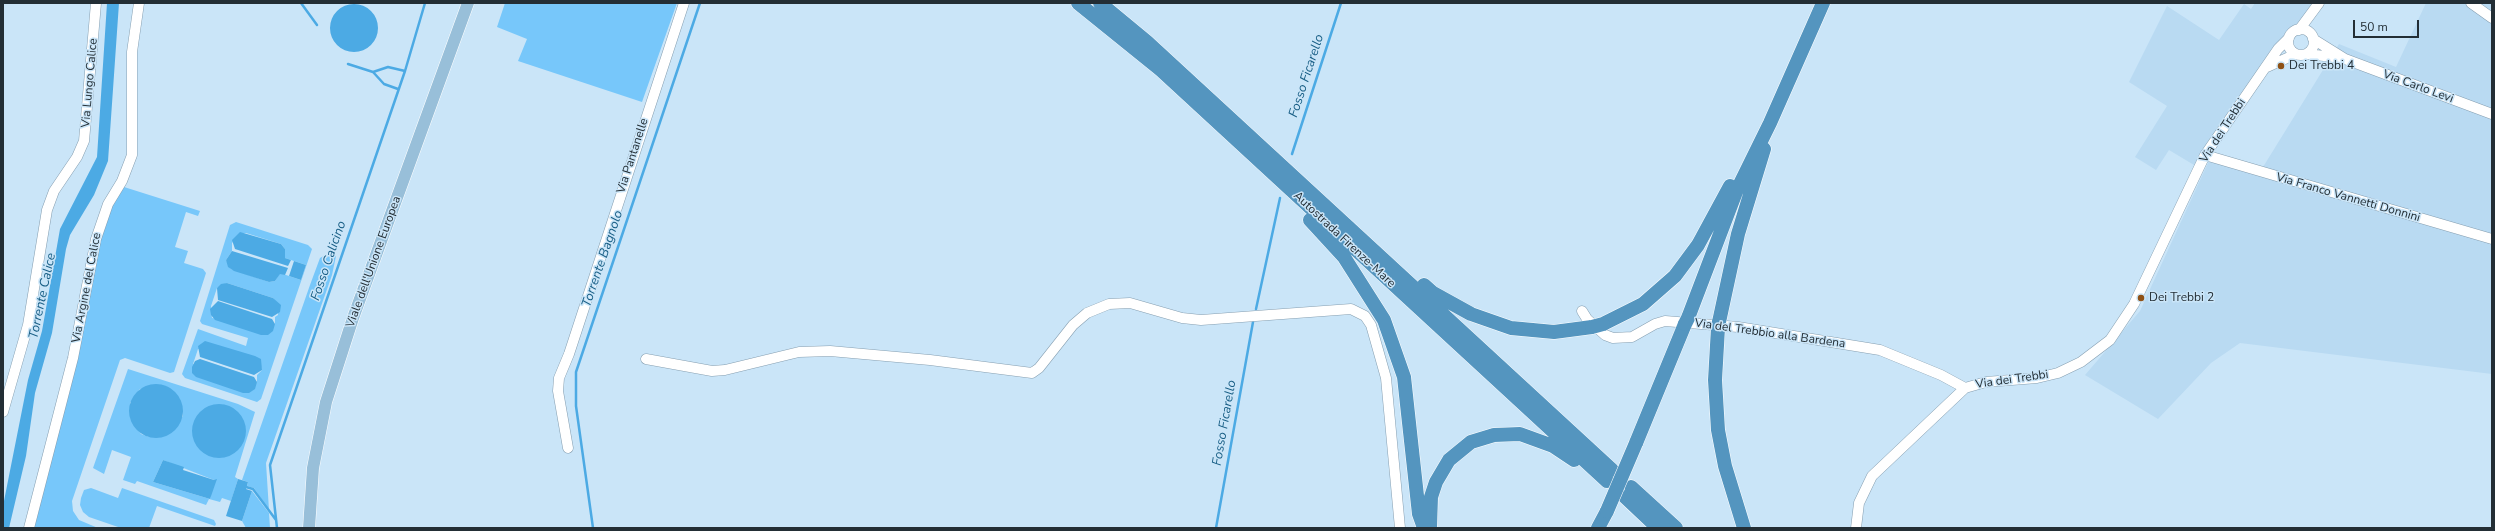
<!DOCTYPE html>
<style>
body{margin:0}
#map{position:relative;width:2495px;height:531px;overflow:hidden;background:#cae5f8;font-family:"Nunito Sans",sans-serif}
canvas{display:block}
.frame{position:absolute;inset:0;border:4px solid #232e35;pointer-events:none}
.scale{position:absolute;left:2353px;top:20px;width:66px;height:18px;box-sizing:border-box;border:2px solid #232e35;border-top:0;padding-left:5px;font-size:12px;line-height:14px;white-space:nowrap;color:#232e35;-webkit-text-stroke:3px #cae5f8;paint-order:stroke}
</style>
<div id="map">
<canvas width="2495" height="531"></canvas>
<div class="frame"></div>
<div class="scale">50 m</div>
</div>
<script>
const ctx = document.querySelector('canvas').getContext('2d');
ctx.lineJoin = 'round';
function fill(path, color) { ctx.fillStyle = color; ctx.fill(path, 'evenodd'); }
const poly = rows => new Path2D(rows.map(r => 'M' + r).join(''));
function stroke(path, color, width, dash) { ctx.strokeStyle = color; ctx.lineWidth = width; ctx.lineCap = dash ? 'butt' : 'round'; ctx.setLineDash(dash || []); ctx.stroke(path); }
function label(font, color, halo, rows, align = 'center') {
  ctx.font = font + ' "Nunito Sans",sans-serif'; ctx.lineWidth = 3; ctx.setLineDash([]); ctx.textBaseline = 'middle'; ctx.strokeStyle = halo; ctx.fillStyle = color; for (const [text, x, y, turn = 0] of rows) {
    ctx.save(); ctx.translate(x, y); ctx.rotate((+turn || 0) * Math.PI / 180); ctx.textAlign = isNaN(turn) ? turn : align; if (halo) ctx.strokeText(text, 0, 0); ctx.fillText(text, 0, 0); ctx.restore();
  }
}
const built = poly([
 [2255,3,2318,3,2291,34,2289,46,2265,68,2199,168,2169,150,2156,170,2135,157,2167,106,2129,82,2167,6,2219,40,2244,4,2251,9],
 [2426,3,2492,3,2492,374,2240,343,2211,363,2158,419,2085,375,2140,311,2213,152,2263,167,2339,44,2396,67]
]);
const green = poly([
 [505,3,677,3,642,102,518,61,527,39,497,27],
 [124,187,200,211,198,216,186,212,175,247,188,251,184,263,203,269,206,273,174,372,170,373,125,358,120,360,72,501,73,511,79,520,98,528,31,528,92,271,108,211],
 [236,222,308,245,312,249,261,399,257,402,185,378,182,374,198,329,246,346,248,338,202,324,200,321,230,225],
 [246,233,281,244,285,249,285,258,306,265,301,280,280,273,275,281,269,282,231,269,226,260,232,251,232,243,240,234],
 [227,283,273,298,277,303,278,315,275,317,275,324,212,318,211,306,217,288],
 [198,349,259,360,262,370,257,375,257,382,246,393,193,364],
 [327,254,336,256,332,275,266,463,269,510,254,488,247,486,248,482,242,480,310,285,320,258],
 [128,369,238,404,255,412,235,477,238,479,231,501,222,498,220,502,209,499,206,505,137,481,135,484,123,480,131,457,112,450,104,474,93,468],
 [166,386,179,398,183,416,166,436,149,437,141,434,131,420,130,403,140,389],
 [163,460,214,480,210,499,153,482],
 [91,488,118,498,122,488,214,520,216,524,215,526,157,506,149,528,121,528,89,517,83,512,80,505,81,498,84,490],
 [252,491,269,513,270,528,246,528,242,521]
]);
const water = poly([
 [107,3,119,3,108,161,94,195,70,235,66,249,52,333,35,393,26,456,9,528,3,528,3,506,28,380,42,331,60,229,97,157],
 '330 28a24 24 0 1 1 48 0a24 24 0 1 1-48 0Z',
 [240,232,281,244,285,249,285,258,291,260,288,266,235,249,232,240],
 [232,251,288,268,285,275,280,274,275,281,269,282,234,271,228,267,226,260],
 [294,261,306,265,301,280,289,276],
 [227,283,273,298,281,305,280,312,272,317,218,300,217,288,221,284],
 [218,301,272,319,275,324,273,331,268,335,261,335,215,320,211,315,210,309],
 [205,341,255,356,261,359,262,370,254,375,200,357,198,346],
 [200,359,254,377,257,382,255,389,249,393,243,393,196,377,192,373,192,367,195,361],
 '129 411a27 27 0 1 1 54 0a27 27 0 1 1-54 0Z',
 '192 431a27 27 0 1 1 54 0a27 27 0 1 1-54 0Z',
 [163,460,184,467,183,470,214,480,217,479,210,499,153,482],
 [238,479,248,482,246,489,252,491,242,521,226,516]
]);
const stream = poly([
 [301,3,317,25],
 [348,64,373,72,388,67,405,71],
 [373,72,384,84,398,89],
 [1292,154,1341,3],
 [1256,309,1280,198],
 [246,487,253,489,276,520],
 [277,528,270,465,405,71,425,3],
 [593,528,576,406,576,372,700,3],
 [1216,528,1253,322]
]);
const minor = poly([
 [2471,3,2492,18],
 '2288 42a13 13 0 1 1 26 0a13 13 0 1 1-26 0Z',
 [2299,30,2319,3],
 [2313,39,2345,59,2492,114],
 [2307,54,2341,58],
 [2267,67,2296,54],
 [2205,155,2492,239],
 [1582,311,1587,319,1605,335,1613,338,1632,337,1655,324,1665,321,1738,327,1880,350,1941,375,1965,388],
 [646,359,712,371,725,370,799,352,830,351,930,360,1032,373,1039,368,1073,325,1087,313,1109,304,1130,303,1182,318,1201,320,1351,309,1365,316,1371,325,1386,378,1400,528],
 [3,412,28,325,47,210,54,191,77,157,84,141,96,3],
 [568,448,558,391,559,378,569,354,684,3],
 [29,528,73,358,96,239,108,204,122,181,132,155,132,52,139,3],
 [1856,528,1859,503,1872,476,1965,388,1986,382,2037,378,2058,373,2081,362,2110,340,2134,304,2205,155,2278,49,2289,38]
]);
const major = poly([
 [309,528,313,468,326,402,353,318,468,3]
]);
const highway = poly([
 [1078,3,1161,70,1607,481],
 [1100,3,1147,42,1612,470],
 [1310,220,1344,257,1384,320,1404,377,1419,514,1424,528],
 [1424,285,1433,293,1471,314,1511,328,1554,332,1592,327],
 [1688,318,1736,192,1770,123,1823,3],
 [1719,322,1738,234,1764,149],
 [1603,324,1643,304,1675,276,1698,245,1730,186],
 [1718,328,1715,380,1718,430,1725,466,1744,528],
 [1636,443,1685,324],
 [1631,487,1676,528],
 [1625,497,1658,528],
 [1430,528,1431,497,1436,482,1449,460,1471,442,1494,435,1520,434,1553,446,1574,460],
 [1598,528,1607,511]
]);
const highwayBridge = poly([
 [1685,324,1688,318],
 [1592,327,1603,324],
 [1718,328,1719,322],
 [1607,511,1636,443]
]);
const markers = [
 [2281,66,4,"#8f5115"],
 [2141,298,4,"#8f5115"]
];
const poiNames = [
 ["Dei Trebbi 4",2289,66],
 ["Dei Trebbi 2",2149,298]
];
const streetNames = [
 ["Via Lungo Calice",90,83,-85],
 ["Via Carlo Levi",2418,87,20],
 ["Via dei Trebbi",2223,131,-57],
 ["Via Pantanelle",633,156,-72],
 ["Via Franco Vannetti Donnini",2348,198,16],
 ["Autostrada Firenze-Mare",1344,240,43],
 ["Viale dell'Unione Europea",374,262,-70],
 ["Via Argine del Calice",87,288,-79],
 ["Via del Trebbio alla Bardena",1770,334,8],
 ["Via dei Trebbi",2012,380,-8]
];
const waterNames = [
 ["Fosso Ficarello",1307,76,-72],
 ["Torrente Bagnolo",603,259,-71],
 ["Fosso Calicino",329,261,-71],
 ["Torrente Calice",43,296,-78],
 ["Fosso Ficarello",1225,423,-80]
];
fill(built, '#b9daf2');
fill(green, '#77c7fa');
fill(water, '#4caae4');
stroke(stream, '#4caae4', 2.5);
stroke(minor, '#869fb1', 11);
stroke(major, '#fff', 13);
stroke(highway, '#fff', 15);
stroke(minor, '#fff', 10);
stroke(major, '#98bfd9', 12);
stroke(highway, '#5495bf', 14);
stroke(highwayBridge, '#fff', 15, []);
stroke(highwayBridge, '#5495bf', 14);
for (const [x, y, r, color] of markers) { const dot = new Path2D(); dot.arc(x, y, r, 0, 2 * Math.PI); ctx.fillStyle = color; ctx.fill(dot); stroke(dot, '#cae5f8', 1.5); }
label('12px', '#232e35', '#cae5f8', poiNames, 'left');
label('12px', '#232e35', '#cae5f8', streetNames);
label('italic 13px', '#185e85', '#cae5f8', waterNames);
</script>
